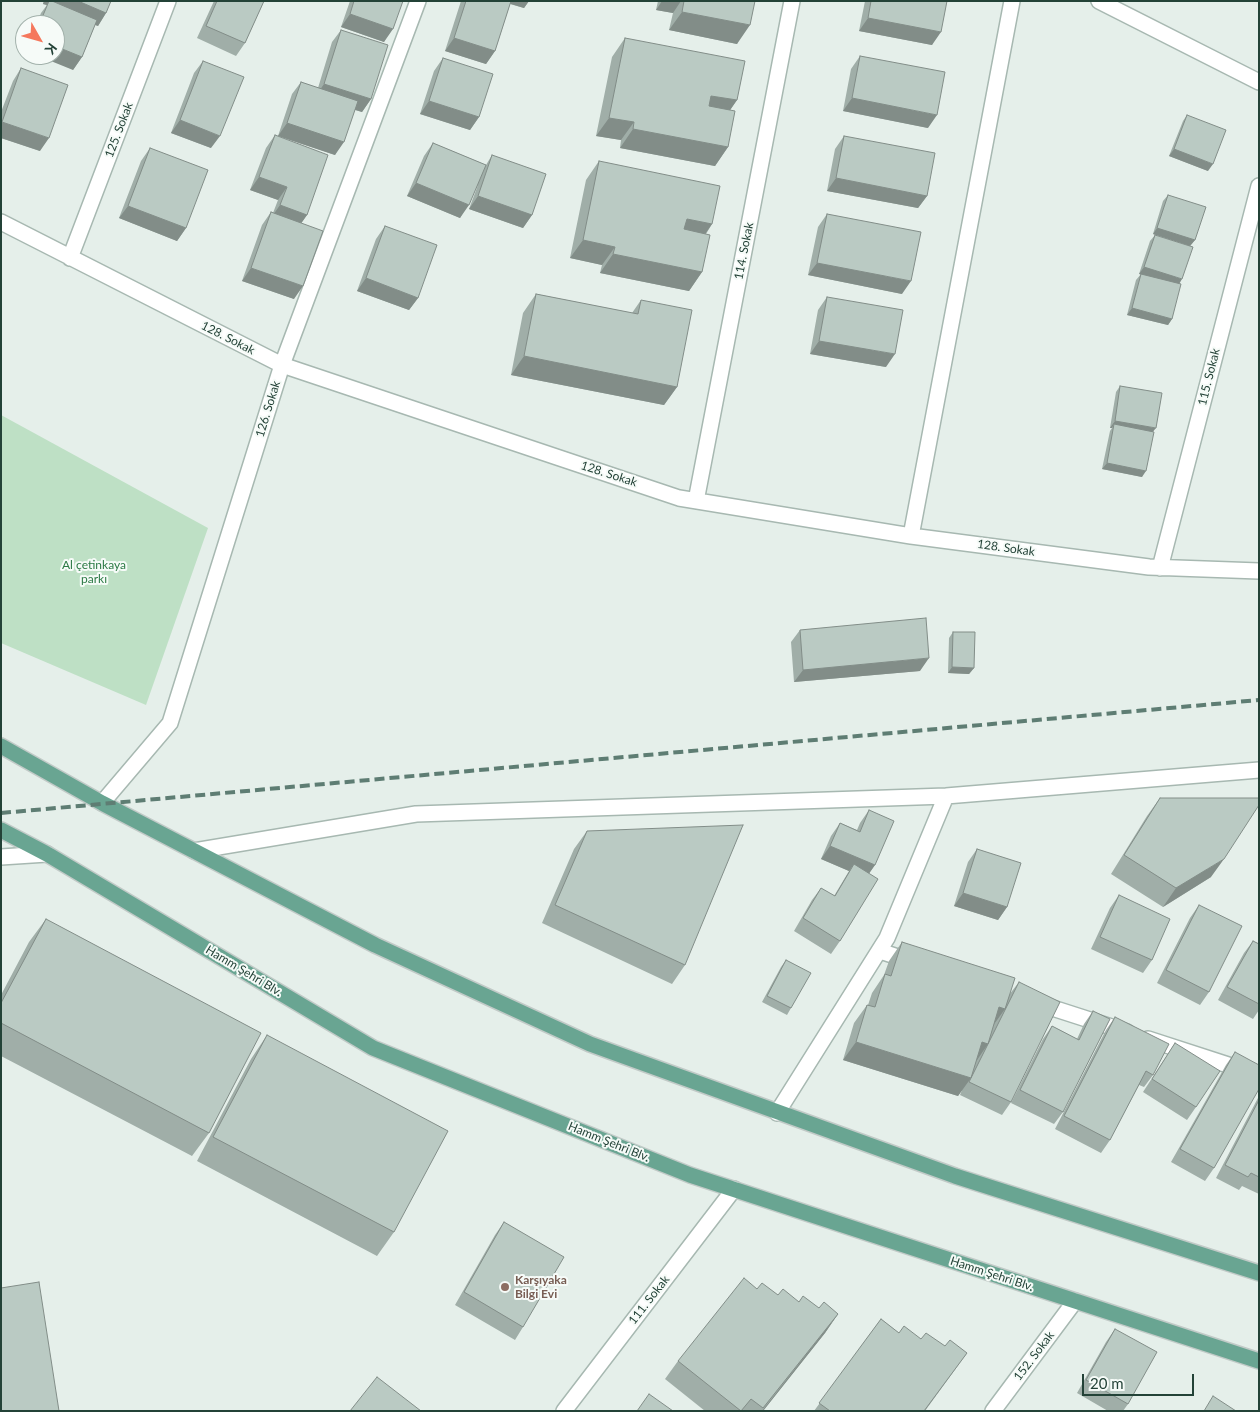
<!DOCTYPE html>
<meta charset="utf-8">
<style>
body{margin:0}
#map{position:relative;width:1260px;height:1412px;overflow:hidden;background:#e5efea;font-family:Lato,sans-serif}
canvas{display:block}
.frame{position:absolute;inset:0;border:2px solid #234237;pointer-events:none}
.north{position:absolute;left:15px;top:15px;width:50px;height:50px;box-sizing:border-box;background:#f6fbf8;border:1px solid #a2b1ab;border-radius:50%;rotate:128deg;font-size:14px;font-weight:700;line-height:20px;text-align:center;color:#234237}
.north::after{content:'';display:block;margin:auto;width:18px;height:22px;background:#f5785d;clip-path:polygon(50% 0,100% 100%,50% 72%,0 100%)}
.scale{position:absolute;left:1082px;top:1374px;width:112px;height:22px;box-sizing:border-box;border:2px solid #234237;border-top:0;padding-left:6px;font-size:15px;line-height:18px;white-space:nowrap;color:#234237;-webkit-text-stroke:4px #f6fbf8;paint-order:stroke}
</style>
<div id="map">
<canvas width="1260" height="1412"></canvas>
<div class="frame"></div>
<div class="north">K</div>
<div class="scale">20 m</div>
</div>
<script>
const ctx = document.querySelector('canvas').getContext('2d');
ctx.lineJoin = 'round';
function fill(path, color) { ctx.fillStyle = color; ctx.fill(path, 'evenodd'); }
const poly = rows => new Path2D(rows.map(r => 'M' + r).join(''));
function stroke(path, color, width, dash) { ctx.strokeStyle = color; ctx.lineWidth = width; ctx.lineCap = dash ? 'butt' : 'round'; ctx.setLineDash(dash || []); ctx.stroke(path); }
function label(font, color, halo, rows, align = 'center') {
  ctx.font = font + ' Lato,sans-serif'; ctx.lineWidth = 4; ctx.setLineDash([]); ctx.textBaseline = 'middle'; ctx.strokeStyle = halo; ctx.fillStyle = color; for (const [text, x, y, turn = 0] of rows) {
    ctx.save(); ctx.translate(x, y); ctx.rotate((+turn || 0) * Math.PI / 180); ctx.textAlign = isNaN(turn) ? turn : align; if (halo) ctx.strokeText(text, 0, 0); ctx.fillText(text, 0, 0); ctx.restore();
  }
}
const green = poly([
 [1,415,208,528,146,705,1,643]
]);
const minor = poly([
 [1099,1,1259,82],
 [1,222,282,365,679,498,911,536,1149,567,1259,571],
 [70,258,168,1],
 [696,501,792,1],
 [911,536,1012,1],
 [1160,568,1259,186],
 [102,803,170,723,282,365,418,1],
 [194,851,416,814,946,796,1259,770],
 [1,857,47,854],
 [880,951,910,961],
 [1037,1003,1127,1032],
 [1148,1039,1259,1075],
 [777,1113,887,938,946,796],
 [564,1411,734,1189],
 [993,1411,1075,1301]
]);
const primary = poly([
 [1,746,102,803,375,945,590,1044,955,1176,1259,1273],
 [1,830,47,854,373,1048,690,1175,1259,1361]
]);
const rail = poly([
 [1,813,1259,700]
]);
const wall = poly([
 [44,1,111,1,106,13,98,26,95,25,82,57,73,70,55,25,36,25,41,13,47,5,43,4],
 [214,1,264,1,245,43,236,56,197,38],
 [350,1,403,1,384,42,341,27],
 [461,1,529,1,524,8,510,4,495,51,486,64,445,51],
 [658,1,755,1,737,44,669,30,673,13,656,10],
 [865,1,947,1,932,45,859,31],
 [341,30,371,99,362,112,355,110,335,155,278,136,292,94,301,82,318,88,332,42],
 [625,38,737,100,730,110,728,147,715,166,620,148,621,140,596,136,612,57],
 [860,56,928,128,843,111,851,69],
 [443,58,479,117,470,130,420,114,434,71],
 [203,61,211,148,171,133,194,73],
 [21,68,40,151,1,138,1,112,13,81],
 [1187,115,1208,171,1169,156,1183,121],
 [275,135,307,215,301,223,294,299,242,281,262,225,271,212,273,213,278,200,250,190,266,148],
 [844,136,927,196,918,208,827,191,835,149],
 [433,143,486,165,492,155,532,215,523,228,469,209,478,185,460,218,407,196,424,156],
 [150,148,186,228,177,241,119,218,141,161],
 [599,161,712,224,706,234,702,272,689,291,600,273,602,265,570,258,586,180],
 [1168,195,1195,240,1190,246,1153,234,1163,201],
 [827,214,902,294,808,275,818,227],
 [385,226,418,298,409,310,357,291,376,239],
 [1155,235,1179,284,1172,319,1168,325,1127,315,1136,280,1141,274,1139,274,1150,241],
 [536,294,632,313,641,300,677,387,664,405,511,375,523,313],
 [827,297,886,367,810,354,818,310],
 [1120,386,1153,432,1142,477,1102,469,1110,431,1112,428,1110,428,1116,392],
 [800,630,920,671,794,682,791,642],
 [953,632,974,668,969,674,948,673,949,638],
 [1160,798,1211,877,1163,907,1111,874,1147,816],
 [869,810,875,865,869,873,840,941,831,954,794,931,812,900,821,888,834,896,849,871,821,859,831,836,840,823,857,830,860,823],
 [587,831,685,965,672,984,542,923,574,849],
 [977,849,1007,907,998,920,954,906,968,862],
 [1119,895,1152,960,1143,973,1091,949,1110,908],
 [1199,905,1209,992,1200,1005,1157,983,1190,918],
 [46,919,209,1133,192,1156,1,1056,1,995,29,942],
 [1253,941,1259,944,1259,1010,1253,1019,1218,1000,1244,953],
 [902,942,1009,995,1019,982,1011,1102,1002,1115,960,1095,962,1090,958,1096,843,1060,854,1023,867,1005,868,1005,872,993,884,975,889,961],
 [786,960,791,1008,787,1015,762,1002,781,967],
 [1093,1011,1063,1112,1054,1124,1011,1103,1043,1039,1052,1026,1077,1039,1084,1024],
 [1115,1017,1153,1075,1144,1087,1139,1085,1110,1140,1101,1153,1055,1129,1106,1030],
 [267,1035,394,1232,377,1256,197,1161,251,1059],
 [1175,1043,1196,1107,1187,1120,1143,1092],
 [1235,1052,1214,1168,1205,1181,1171,1162,1226,1065],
 [1259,1096,1259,1194,1242,1186,1239,1190,1216,1178],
 [504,1222,523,1327,515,1340,455,1305,495,1235],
 [757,1289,838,1314,825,1333,763,1411,705,1411,665,1379,678,1361],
 [881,1319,899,1333,967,1353,925,1411,814,1411],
 [1115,1329,1128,1404,1123,1411,1108,1411,1077,1393,1106,1342]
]);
const shadedWall = poly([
 [44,1,49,1,47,5,43,4],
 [49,1,78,1,106,13,98,26,48,5],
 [501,1,529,1,524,8],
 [662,1,681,1,673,13,656,10],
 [682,12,750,25,737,44,669,30],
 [350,14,393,29,384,42,341,27],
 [868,18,941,32,932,45,859,31],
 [454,38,495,51,486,64,445,51],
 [55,46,82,57,73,70,36,55,55,55],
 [324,84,371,99,362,112,315,97],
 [711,96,737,100,724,119,698,114],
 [852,98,937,115,928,128,843,111],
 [429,101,479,117,470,130,420,114],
 [609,118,634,122,621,140,596,136],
 [180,120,220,136,211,148,171,133],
 [2,122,49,138,40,151,1,138,1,123],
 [287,123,344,142,335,155,278,136],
 [633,129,728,147,715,166,620,148],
 [1174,149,1213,164,1208,171,1169,156],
 [259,177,287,187,278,200,250,190],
 [836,178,927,196,918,208,827,191],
 [416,183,469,205,460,218,407,196],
 [478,196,532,215,523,228,469,209],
 [280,205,307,215,298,228,271,218],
 [128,206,186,228,177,241,119,218],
 [687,219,712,224,699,243,674,238],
 [1157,228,1195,240,1190,246,1153,234],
 [583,240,615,247,602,265,570,258],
 [613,254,702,272,689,291,600,273],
 [817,263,911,281,902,294,808,275],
 [1144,267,1182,279,1178,286,1139,274],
 [251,268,303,286,294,299,242,281],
 [366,278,418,298,409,310,357,291],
 [1132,308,1172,319,1168,325,1127,315],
 [819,341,895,354,886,367,810,354],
 [524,356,677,387,664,405,511,375],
 [1115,421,1156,428,1151,434,1114,424,1112,428,1110,428],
 [1107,463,1146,471,1142,477,1102,469],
 [929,658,920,671,794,682,803,670],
 [952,667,974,668,969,674,948,673],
 [830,846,875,865,866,878,854,864,849,871,821,859],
 [1224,859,1211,877,1163,907,1176,888],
 [963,893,1007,907,998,920,954,906],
 [999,1007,1005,1009,992,1027],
 [856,1042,971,1078,958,1096,843,1060],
 [982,1042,988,1044,975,1063],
 [838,1314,825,1333,763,1411,762,1411]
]);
const building = poly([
 [49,1,52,1,97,20,82,57,55,46,55,25,39,25,49,1],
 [78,1,111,1,106,13,78,1],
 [217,1,264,1,245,43,206,26,217,1],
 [354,1,403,1,393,29,350,14,354,1],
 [466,1,511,1,495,51,454,38,466,1],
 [684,1,755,1,750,25,682,12,684,1],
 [871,1,947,1,941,32,868,18,871,1],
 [341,30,388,45,371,99,324,84,341,30],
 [625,38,745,61,737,100,711,96,709,106,735,111,728,147,633,129,634,122,609,118,625,38],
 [860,56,945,72,937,115,852,98,860,56],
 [443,58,493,74,479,117,429,101,443,58],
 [203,61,244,77,220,136,180,120,203,61],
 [21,68,68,85,49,138,2,122,21,68],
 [301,82,358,101,344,142,287,123,301,82],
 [1187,115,1226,130,1213,164,1174,149,1187,115],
 [275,135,328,155,307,215,280,205,287,187,259,177,275,135],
 [844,136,935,153,927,196,836,178,844,136],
 [433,143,486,165,469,205,416,183,433,143],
 [150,148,208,170,186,228,128,206,150,148],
 [492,155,546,174,532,215,478,196,492,155],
 [599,161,720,186,712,224,687,219,684,229,710,235,702,272,613,254,615,247,583,240,599,161],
 [1168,195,1206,207,1195,240,1157,228,1168,195],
 [271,212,323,231,303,286,251,268,271,212],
 [827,214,921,232,911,281,817,263,827,214],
 [385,226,437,245,418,298,366,278,385,226],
 [1155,235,1193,247,1182,279,1144,267,1155,235],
 [1141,274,1181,284,1172,319,1132,308,1141,274],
 [536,294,638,314,641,300,692,310,677,387,524,356,536,294],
 [827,297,903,310,895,354,819,341,827,297],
 [1120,386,1162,393,1156,428,1115,421,1120,386],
 [1114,424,1154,432,1146,471,1107,463,1114,424],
 [926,618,929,658,803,670,800,630,926,618],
 [953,632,975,632,974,668,952,667,953,632],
 [1160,798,1259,798,1259,805,1224,859,1176,888,1124,855,1160,798],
 [869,810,894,821,875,865,830,846,840,823,860,832,869,810],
 [743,825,685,965,555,905,587,831,743,825],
 [977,849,1021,863,1007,907,963,893,977,849],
 [854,864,878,879,840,941,803,918,821,888,835,896,854,864],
 [1119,895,1170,919,1152,960,1100,937,1119,895],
 [1199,905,1242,926,1209,992,1166,970,1199,905],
 [46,919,261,1033,209,1133,1,1023,1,1003,46,919],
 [1253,941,1259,944,1259,1004,1227,987,1253,941],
 [902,942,1015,978,1005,1009,999,1007,988,1044,982,1042,971,1078,856,1042,867,1005,875,1007,885,974,891,976,902,942],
 [786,960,811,973,791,1008,767,996,786,960],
 [1019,982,1060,1002,1011,1102,969,1082,1019,982],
 [1093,1011,1110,1019,1063,1112,1020,1090,1052,1026,1079,1040,1093,1011],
 [1115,1017,1169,1044,1153,1075,1146,1071,1110,1140,1064,1116,1115,1017],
 [267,1035,448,1131,394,1232,213,1137,267,1035],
 [1175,1043,1220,1071,1196,1107,1152,1079,1175,1043],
 [1235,1052,1259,1065,1259,1089,1214,1168,1180,1149,1235,1052],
 [1259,1100,1259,1177,1251,1173,1248,1177,1225,1165,1259,1100],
 [504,1222,564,1257,523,1327,464,1292,504,1222],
 [744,1278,757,1289,762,1283,778,1295,783,1289,799,1302,803,1296,819,1308,824,1302,838,1314,763,1408,751,1399,741,1411,678,1361,744,1278],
 [39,1282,59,1411,1,1411,1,1288,39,1282],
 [881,1319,899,1333,904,1326,921,1339,926,1333,945,1346,950,1340,967,1353,924,1411,830,1411,819,1403,881,1319],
 [1115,1329,1157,1352,1128,1404,1086,1380,1115,1329],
 [377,1377,421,1411,350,1411,377,1377],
 [649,1394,673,1411,637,1411,649,1394],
 [1213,1396,1236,1411,1204,1411,1213,1396]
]);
const markers = [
 [505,1287,5,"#8d6e63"]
];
const streetNames = [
 ["125. Sokak",119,130,-69],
 ["114. Sokak",744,251,-79],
 ["128. Sokak",228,338,27],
 ["115. Sokak",1209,377,-76],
 ["126. Sokak",268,409,-73],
 ["128. Sokak",609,474,18],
 ["128. Sokak",1006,548,8],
 ["Hamm Şehri Blv.",244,971,31],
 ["Hamm Şehri Blv.",609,1142,22],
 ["Hamm Şehri Blv.",992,1274,18],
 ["111. Sokak",649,1300,-52],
 ["152. Sokak",1034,1356,-53]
];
const parkNames = [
 ["Al çetinkaya",94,565],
 ["parkı",94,579]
];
const educationNames = [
 ["Karşıyaka",515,1280],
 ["Bilgi Evi",515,1294]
];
fill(green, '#bee0c5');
stroke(minor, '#a7b8b1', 18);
stroke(primary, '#c1cac7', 18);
stroke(minor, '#fff', 15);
stroke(primary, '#69a592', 15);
stroke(rail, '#5e7d73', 4, [10, 5]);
fill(wall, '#a0aea8');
fill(shadedWall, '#828d88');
fill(building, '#bacac3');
stroke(building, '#828d88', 1);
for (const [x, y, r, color] of markers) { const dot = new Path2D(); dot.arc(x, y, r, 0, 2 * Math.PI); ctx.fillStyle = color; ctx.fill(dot); stroke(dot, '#f6fbf8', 2); }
label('12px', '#234237', '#f6fbf8', streetNames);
label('12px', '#2c7a45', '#f6fbf8', parkNames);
label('bold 12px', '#785e54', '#f6fbf8', educationNames, 'left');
</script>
